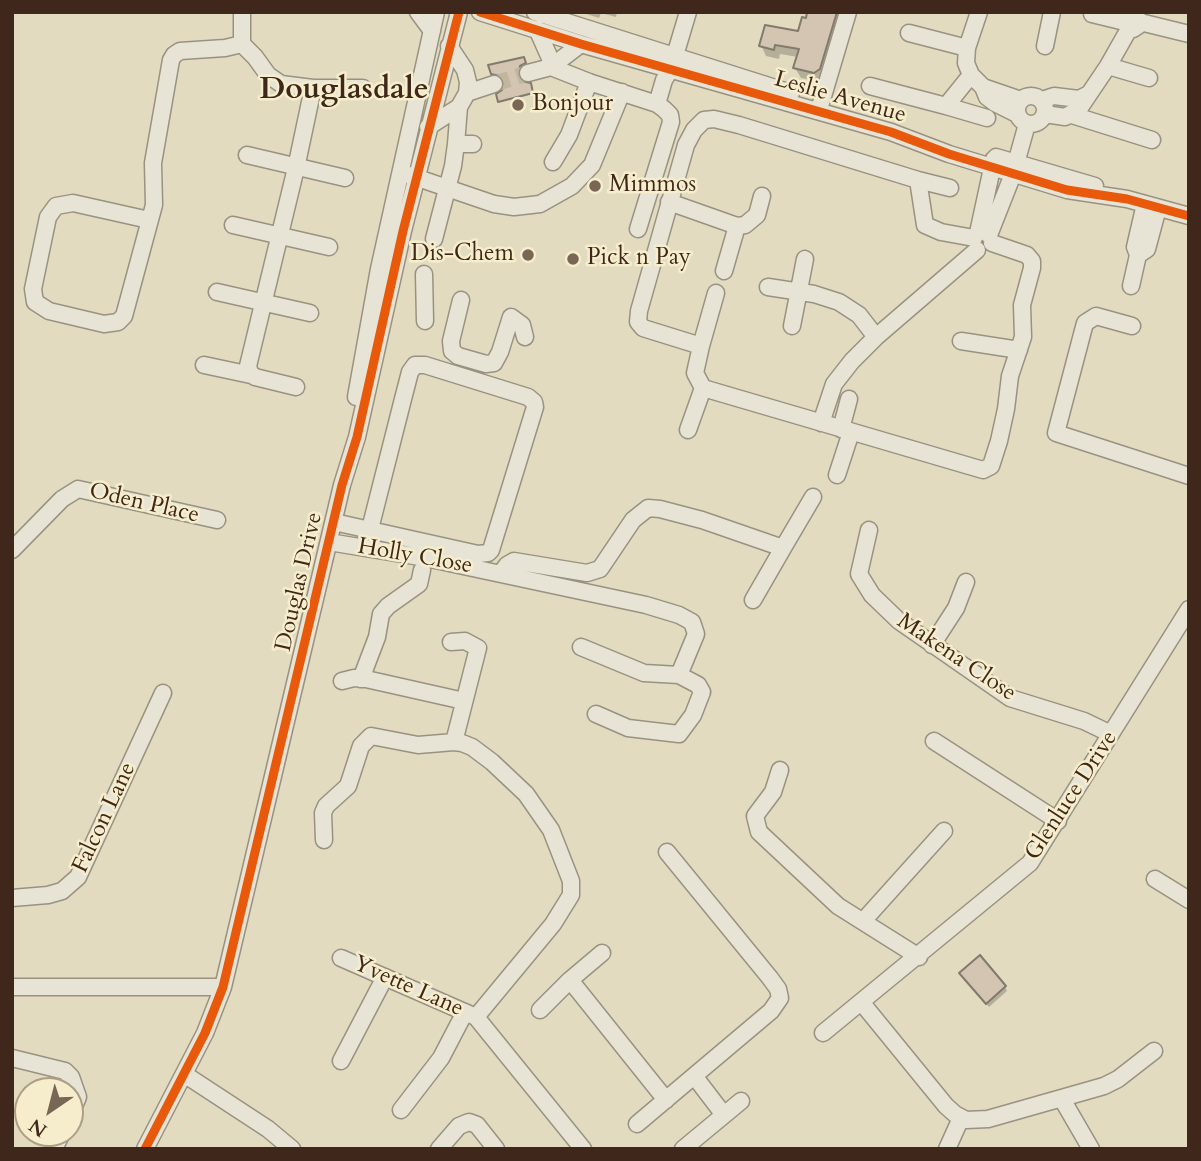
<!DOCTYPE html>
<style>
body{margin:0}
#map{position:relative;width:1201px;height:1161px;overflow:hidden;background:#e2dbbf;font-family:Cardo,serif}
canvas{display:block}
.frame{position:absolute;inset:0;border:14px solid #3f281b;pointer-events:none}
.north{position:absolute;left:14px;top:1077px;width:70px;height:70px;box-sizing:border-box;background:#f6edcc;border:2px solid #ad9e85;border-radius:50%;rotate:215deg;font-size:19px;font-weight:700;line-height:28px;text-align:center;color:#3f281b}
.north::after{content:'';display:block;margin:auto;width:24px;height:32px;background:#786754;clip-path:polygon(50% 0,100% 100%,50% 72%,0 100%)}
</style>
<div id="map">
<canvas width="1201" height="1161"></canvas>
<div class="frame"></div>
<div class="north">N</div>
</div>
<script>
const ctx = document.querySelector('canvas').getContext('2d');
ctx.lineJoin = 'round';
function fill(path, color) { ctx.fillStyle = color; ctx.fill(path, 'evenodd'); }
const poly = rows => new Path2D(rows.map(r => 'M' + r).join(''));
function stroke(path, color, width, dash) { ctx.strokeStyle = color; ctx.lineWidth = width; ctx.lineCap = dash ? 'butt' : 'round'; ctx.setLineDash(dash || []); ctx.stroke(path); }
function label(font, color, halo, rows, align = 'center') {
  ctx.font = font + ' Cardo,serif'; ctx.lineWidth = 5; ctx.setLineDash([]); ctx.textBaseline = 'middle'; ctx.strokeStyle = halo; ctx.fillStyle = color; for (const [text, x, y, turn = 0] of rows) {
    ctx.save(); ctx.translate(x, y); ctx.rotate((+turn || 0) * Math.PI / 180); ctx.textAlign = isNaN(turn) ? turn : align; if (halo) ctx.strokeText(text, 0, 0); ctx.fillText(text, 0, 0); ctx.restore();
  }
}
const shadow = poly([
 [580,12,617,12,616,17,601,13,599,18],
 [809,12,848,12,821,82,801,78,795,68,798,57,780,54,779,59,766,56,761,45,799,33],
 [524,60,526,65,520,68,518,78,520,82,531,87,533,94,500,102,506,81,503,77,492,73],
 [964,978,1005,987,1007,991,989,1007]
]);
const building = poly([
 [807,12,837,12,820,69,814,73,793,68,799,49,775,45,774,50,759,46,765,25,798,31,802,17,806,18,807,12],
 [524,57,526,63,520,66,518,75,521,81,531,83,533,93,498,102,496,94,502,90,504,81,500,76,491,74,488,65,524,57],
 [980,955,1006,986,986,1004,959,973,980,955]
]);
const minorTunnel = poly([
 [494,84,528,73]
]);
const minor = poly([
 [418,12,432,31],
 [480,12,581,44,891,132,949,154,1067,190,1127,199,1189,216],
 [535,12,791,93],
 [979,12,967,48,966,63,971,75,983,87,987,97,995,103,1017,114],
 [1092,14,1125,22],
 [1140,22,1189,34],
 [537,29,553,65],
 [909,33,967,48],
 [242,44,255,57,268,75,281,84,313,88,363,88],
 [1045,46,1052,12],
 [1108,66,1149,78],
 [551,67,589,82],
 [528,73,551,67,581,44],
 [870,86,946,106,971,75],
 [983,87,1021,100],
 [467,93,494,84],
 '1017 110a14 14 0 1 1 28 0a14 14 0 1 1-28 0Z',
 [1042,100,1054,96,1079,99,1089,94],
 [821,103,848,12],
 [657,104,664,80,671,69,688,12],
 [946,106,987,118],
 [1045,114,1065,117,1079,109,1108,66,1129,29,1133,29,1139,25,1140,22,1135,15,1128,16,1125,19,1125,22,1129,29],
 [1072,115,1152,140],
 [428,127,459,107,467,93,468,82,465,70,449,46],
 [456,144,459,107],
 [247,155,345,178],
 [996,157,1095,186],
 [553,162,569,135,589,82,657,104,664,109,670,115,671,122,638,229],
 [409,175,494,204,514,207,540,204,572,186,592,165,622,92],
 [918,180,950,188],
 [669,202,737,226],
 [149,220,73,203,56,206,48,217,33,289,35,302,49,311,104,324,118,322,124,316,154,205,153,163,171,60,174,55,180,51,225,48,242,44,242,12],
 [233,225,329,247],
 [978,233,994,159],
 [989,235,1013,174,1027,124],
 [434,239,453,166,456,144,473,144],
 [1138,255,1147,249,1158,208],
 [724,271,737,226,745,225,757,215,762,196],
 [424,274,425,321],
 [1131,286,1138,255,1135,247,1145,204],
 [768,287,814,294,839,302,859,315,876,337],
 [217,292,310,313],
 [716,293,701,346,695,373,703,388,983,470,991,466,999,441,1006,409,1010,376,1023,337,1022,305,1032,268,1032,261,1027,255,992,243],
 [461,300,451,341,452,351,458,356,486,364,494,363,500,352,511,317,522,325,525,337],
 [792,326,805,259],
 [1132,326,1096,316,1085,323,1056,433,1189,476],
 [961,341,1019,350],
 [701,346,643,328,638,322,639,311,686,145,694,130,704,120,714,119,739,125,918,180,925,225,941,232,974,238],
 [204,365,251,375],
 [296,387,255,377,250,373,248,366,296,168,313,88],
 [356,397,379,269,436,12],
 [821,423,834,384,852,361,876,337,977,250],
 [841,429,849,399],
 [688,430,703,388],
 [837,475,851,432],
 [334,522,478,554,488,553,491,550,535,407,534,402,528,397,425,365,415,365,410,372,403,399,370,529],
 [869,530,859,574,872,595,899,621,1010,698,1084,721,1111,734],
 [329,542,426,558,646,605,679,615,692,622,696,634,679,675],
 [12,550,62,499,78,489,217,520],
 [501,573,507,565,514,561,587,573,600,569,633,520,648,508,660,509,702,520,783,548,813,497],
 [753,600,783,548],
 [451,642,465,641,478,648,454,742],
 [932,645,956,608,966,582],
 [581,647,644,673,679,675,698,685,702,692,693,715,679,734,628,728,596,714],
 [361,679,377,637,381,614,388,606,419,584,422,570],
 [342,681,354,678,366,679,464,701],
 [934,741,1058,821],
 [780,770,773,792,755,816,759,832,838,906,919,957],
 [324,840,323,813,326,806,348,786,361,746,371,736,418,745,454,742,462,743,472,747,492,762,526,794,551,830,571,881,571,895,553,924,476,1017],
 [1155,879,1189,900],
 [12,898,48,895,62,891,78,877,163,693],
 [864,920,944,831],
 [341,958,476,1017,583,1149],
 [570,980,602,953],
 [12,987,223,987],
 [862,1003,946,1106,955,1114,966,1120,988,1119,1104,1086,1118,1079,1154,1051],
 [540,1010,570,980,666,1100],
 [823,1033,1030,863,1189,609],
 [12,1058,65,1071,71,1077,78,1097,70,1116],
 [341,1061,385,977],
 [184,1074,268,1129,292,1149],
 [695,1077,724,1115],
 [1062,1099,1091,1149],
 [401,1110,441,1058,465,1012],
 [637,1124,771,1011,780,998,778,989,770,978,667,852],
 [54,1149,62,1133],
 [145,1149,205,1033,223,987,342,485,357,437,403,231,459,12],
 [439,1149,459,1126,469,1122,477,1125,496,1149],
 [683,1149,741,1101],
 [947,1149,961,1118]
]);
const cycleway = poly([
 [480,12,581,44,891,132,949,154,1067,190,1127,199,1189,216],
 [145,1149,205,1033,223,987,342,485,357,437,403,231,459,12]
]);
const markers = [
 [518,105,7,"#786754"],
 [595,186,7,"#786754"],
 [528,255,7,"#786754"],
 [573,259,7,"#786754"]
];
const streetNames = [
 ["Leslie Avenue",840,98,16],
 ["Oden Place",144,504,13],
 ["Holly Close",415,557,10],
 ["Douglas Drive",300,582,-77],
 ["Makena Close",956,658,34],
 ["Glenluce Drive",1072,796,-57],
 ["Falcon Lane",105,818,-65],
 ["Yvette Lane",408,987,24]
];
const poiNames = [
 ["Bonjour",532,105],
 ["Mimmos",609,186],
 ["Dis-Chem",514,255,"right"],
 ["Pick n Pay",587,259]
];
const districtNames = [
 ["Douglasdale",344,91]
];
fill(shadow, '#0003');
fill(building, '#d4c4b2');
stroke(building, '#827a6b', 2);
stroke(minorTunnel, '#c1b79e', 16, [16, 8]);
stroke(minor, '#999281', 19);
stroke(minor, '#e7e4d6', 16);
stroke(cycleway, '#e8590c', 9);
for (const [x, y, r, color] of markers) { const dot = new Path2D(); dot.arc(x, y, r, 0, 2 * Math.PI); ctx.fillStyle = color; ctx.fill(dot); stroke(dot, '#f6edcc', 2.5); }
label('23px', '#3f281b', '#f6edcc', streetNames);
label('23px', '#3f281b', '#f6edcc', poiNames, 'left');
label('bold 30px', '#3f281b', '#f6edcc', districtNames);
</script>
